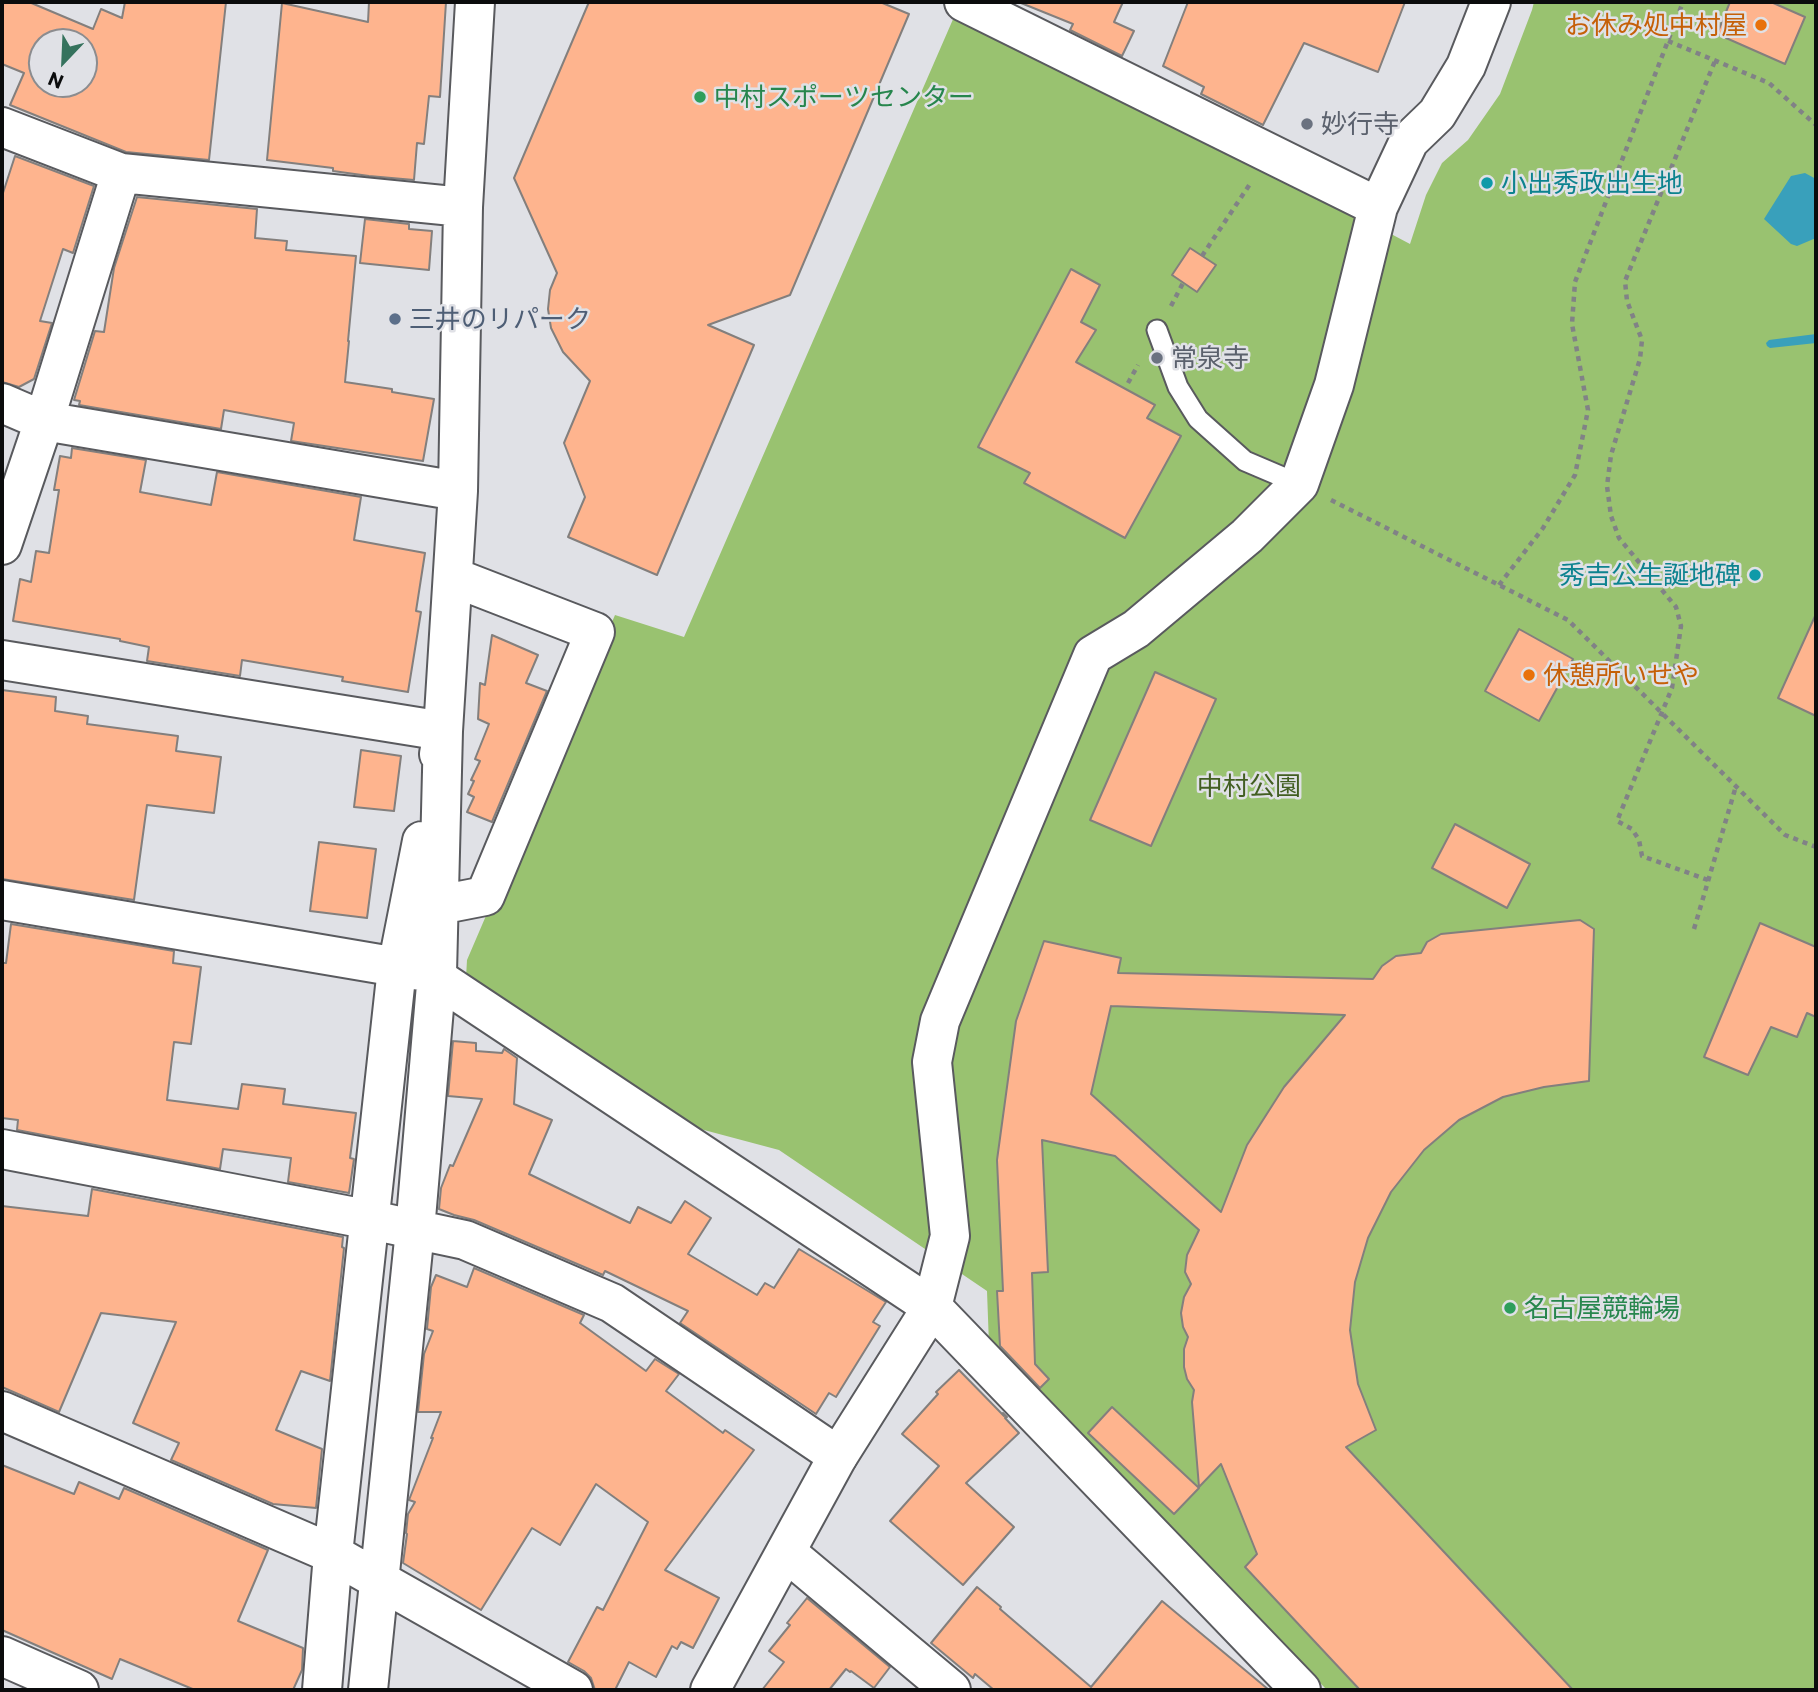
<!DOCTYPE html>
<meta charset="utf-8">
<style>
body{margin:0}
#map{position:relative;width:1818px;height:1692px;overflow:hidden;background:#e0e1e6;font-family:Commissioner,sans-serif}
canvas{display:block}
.frame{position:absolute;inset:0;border:4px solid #0b0c0d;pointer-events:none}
.north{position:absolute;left:28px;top:28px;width:70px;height:70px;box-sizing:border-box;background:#e0e1e6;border:2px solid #8b8c8f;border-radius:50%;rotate:203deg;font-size:19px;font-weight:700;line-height:28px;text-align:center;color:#0b0c0d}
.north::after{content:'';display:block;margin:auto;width:24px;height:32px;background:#35725d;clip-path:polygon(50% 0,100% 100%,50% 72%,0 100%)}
</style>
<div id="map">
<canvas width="1818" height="1692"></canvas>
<div class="frame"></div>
<div class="north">N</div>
</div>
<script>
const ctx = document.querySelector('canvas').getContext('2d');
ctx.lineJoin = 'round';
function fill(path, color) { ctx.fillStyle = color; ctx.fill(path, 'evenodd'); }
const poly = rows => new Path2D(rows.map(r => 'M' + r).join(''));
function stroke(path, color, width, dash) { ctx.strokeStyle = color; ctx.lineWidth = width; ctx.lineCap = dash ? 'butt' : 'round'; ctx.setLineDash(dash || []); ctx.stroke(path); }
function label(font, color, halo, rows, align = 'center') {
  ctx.font = font + ' Commissioner,"Noto Sans JP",sans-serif'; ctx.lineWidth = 5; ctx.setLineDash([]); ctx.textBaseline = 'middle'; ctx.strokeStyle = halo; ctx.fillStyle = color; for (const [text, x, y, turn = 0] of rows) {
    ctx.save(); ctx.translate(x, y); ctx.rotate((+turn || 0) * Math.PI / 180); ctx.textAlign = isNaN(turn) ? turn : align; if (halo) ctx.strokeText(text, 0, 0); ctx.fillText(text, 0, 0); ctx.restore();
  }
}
const green = poly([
 [1534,2,1809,2,1816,5,1816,1690,1327,1690,989,1345,987,1291,779,1150,689,1126,466,978,467,960,615,615,684,637,954,17,1110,85,1410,244,1426,195,1442,163,1468,140,1500,94,1532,10]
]);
const water = poly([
 [1805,173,1816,179,1816,238,1797,246,1791,244,1764,219,1791,176],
 [1816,334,1816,343,1770,348,1767,346,1766,343,1769,340]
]);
const building = poly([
 [2,2,29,2,93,29,101,9,122,18,125,2,226,2,209,160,126,152,10,105,24,73,2,64,2,2],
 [42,42,84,42,84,84,42,84,42,42],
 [369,2,446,2,440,97,429,96,424,144,417,143,414,180,369,176,333,171,333,168,267,160,282,3,368,22,369,2],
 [589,2,880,2,909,14,790,295,708,325,754,345,657,575,568,537,585,497,564,443,590,381,563,352,551,328,548,309,550,290,557,273,514,178,589,2],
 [1021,2,1123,2,1114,22,1134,31,1122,56,1070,30,1073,24,1021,3,1021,2],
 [1188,2,1405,2,1378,72,1304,43,1263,125,1201,94,1204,87,1163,66,1188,2],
 [1730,2,1771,2,1805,17,1785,64,1717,34,1730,2],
 [15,156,94,186,73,253,63,249,40,321,52,323,34,379,19,387,2,382,2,196,15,156],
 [137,197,257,209,255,238,287,241,286,250,356,256,348,341,349,341,345,382,392,389,392,392,434,399,423,461,291,441,294,423,224,410,221,429,79,405,80,401,74,400,95,331,104,332,114,268,137,197],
 [365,219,409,224,409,229,432,231,429,270,360,263,365,219],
 [1190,248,1216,265,1197,292,1172,275,1190,248],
 [1071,269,1100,285,1081,322,1096,330,1076,362,1155,405,1147,418,1181,436,1125,538,1024,483,1030,473,978,447,1071,269],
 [72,448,146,460,140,492,211,505,217,472,361,497,354,540,425,553,416,611,421,612,408,692,342,681,343,677,242,660,240,676,147,661,149,647,120,641,120,639,13,621,20,579,31,582,36,551,49,553,59,490,54,490,60,456,71,458,72,448],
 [1816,614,1816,716,1778,698,1816,614],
 [1519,629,1573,659,1539,721,1485,691,1519,629],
 [492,635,538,655,526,683,547,691,492,822,467,812,474,797,468,794,474,781,471,780,480,761,475,759,489,724,478,719,480,683,485,685,492,635],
 [1155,672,1216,699,1151,846,1090,820,1155,672],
 [2,690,56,697,55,711,88,716,87,724,178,736,176,751,221,757,214,813,147,805,134,900,2,879,2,690],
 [361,750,401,756,394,811,354,807,361,750],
 [1455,824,1530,864,1507,908,1432,868,1455,824],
 [319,842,376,849,367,918,310,911,319,842],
 [1580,920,1594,929,1589,1081,1544,1087,1503,1097,1459,1120,1424,1150,1391,1192,1368,1238,1355,1282,1350,1330,1358,1384,1376,1430,1346,1447,1573,1690,1360,1690,1245,1567,1257,1554,1221,1464,1199,1487,1192,1402,1194,1390,1187,1379,1184,1367,1184,1349,1188,1337,1183,1327,1181,1313,1184,1297,1191,1284,1185,1272,1187,1255,1199,1230,1115,1156,1042,1140,1048,1272,1032,1273,1035,1364,1049,1379,1040,1388,1000,1346,997,1291,1003,1291,997,1160,1016,1021,1044,941,1121,958,1118,973,1373,979,1382,966,1396,956,1421,953,1427,942,1441,934,1580,920],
 [1111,1006,1345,1015,1284,1087,1247,1145,1221,1212,1091,1094,1111,1006],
 [1760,923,1816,947,1816,1017,1807,1013,1797,1037,1771,1027,1748,1075,1704,1057,1760,923],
 [11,924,174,951,173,963,201,967,191,1044,174,1042,167,1100,238,1109,242,1084,285,1089,283,1104,356,1113,350,1158,354,1159,349,1193,288,1182,291,1158,223,1149,220,1169,17,1130,18,1120,2,1118,2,963,6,963,11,924],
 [453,1041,476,1043,476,1051,502,1053,504,1049,517,1058,514,1104,552,1120,529,1174,630,1223,638,1207,671,1223,685,1201,711,1218,688,1254,757,1295,765,1283,774,1288,799,1249,886,1302,873,1322,880,1326,836,1397,829,1393,816,1414,680,1323,688,1311,605,1271,603,1275,474,1220,454,1215,439,1209,441,1188,450,1165,453,1166,482,1099,448,1096,453,1041],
 [92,1189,343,1237,342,1247,344,1248,330,1381,301,1371,276,1430,322,1449,316,1508,273,1504,171,1460,179,1443,133,1423,176,1322,101,1313,59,1412,2,1387,2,1206,88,1216,92,1189],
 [474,1268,584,1315,580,1323,646,1371,655,1359,679,1374,666,1391,723,1433,725,1430,754,1450,665,1570,719,1598,693,1648,681,1642,677,1649,672,1646,656,1677,629,1662,615,1690,595,1690,591,1678,584,1671,568,1662,597,1607,603,1610,648,1522,596,1484,560,1545,532,1528,481,1610,403,1563,407,1534,406,1533,408,1514,415,1502,409,1500,433,1438,431,1438,441,1412,418,1412,424,1354,433,1331,427,1329,431,1287,436,1275,467,1287,474,1268],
 [959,1370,1004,1416,1003,1413,1007,1417,1005,1418,1019,1433,966,1483,1014,1527,963,1585,890,1521,939,1466,902,1434,938,1394,936,1392,959,1370],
 [1112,1407,1199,1488,1174,1514,1088,1433,1112,1407],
 [2,1465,74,1494,79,1482,119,1499,124,1488,268,1550,238,1621,303,1648,302,1670,293,1690,195,1690,120,1659,112,1679,2,1630,2,1465],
 [977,1587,1001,1607,1000,1609,1091,1687,1162,1601,1269,1690,994,1690,975,1674,973,1678,931,1643,977,1587],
 [807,1598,890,1667,874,1688,851,1671,850,1672,846,1669,829,1690,762,1690,784,1662,769,1651,790,1625,787,1623,807,1598]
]);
const path = poly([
 [1668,41,1769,83,1816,125],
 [1202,256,1250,184],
 [1171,306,1183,283],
 [1128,383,1138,365],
 [1331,500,1568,620,1785,835,1816,847],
 [1499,585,1543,528,1575,475,1588,410,1572,324,1575,282,1683,2],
 [1708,880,1642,856,1639,840,1632,829,1617,821,1672,688,1681,626,1676,607,1619,538,1611,516,1607,486,1611,455,1640,359,1642,340,1627,301,1625,281,1715,61],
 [1694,929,1736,786]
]);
const lane = poly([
 [1157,330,1178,387,1198,419,1245,461,1299,484]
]);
const street = poly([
 [964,2,1378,207],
 [2,127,121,173,463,207],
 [2,403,44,421,458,491],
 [2,545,44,421,121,173],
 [2,660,443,731,439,754],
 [2,900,421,971],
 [439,905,485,896,595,632,453,577],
 [437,978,932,1307,1301,1690],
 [2,1149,371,1220,465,1240,612,1303,838,1456],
 [932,1307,950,1236,932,1062,940,1021,1093,655,1136,629,1247,536,1299,484,1334,385,1378,207,1409,141,1437,114,1466,66,1491,2],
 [2,1411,333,1554,573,1690],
 [786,1552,951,1690],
 [2,1656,79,1690],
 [322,1690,333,1554,397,968,422,841],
 [368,1690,415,1230,437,973,443,731,458,491,463,207,475,2]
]);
const secondary = poly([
 [710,1690,838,1456,932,1307]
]);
const markers = [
 [1761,25,7,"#e8710a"],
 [700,97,7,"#2e9e5b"],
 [1307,124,7,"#6b7280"],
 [1487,183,7,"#0f9aa8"],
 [395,319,7,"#5c6f8a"],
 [1157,358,7,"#6b7280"],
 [1755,575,7,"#0f9aa8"],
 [1529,675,7,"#e8710a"],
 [1510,1308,7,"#2e9e5b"]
];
const foodNames = [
 ["お休み処中村屋",1747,25],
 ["休憩所いせや",1543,675,"left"]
];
const leisureNames = [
 ["中村スポーツセンター",714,97],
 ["名古屋競輪場",1524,1308]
];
const worshipNames = [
 ["妙行寺",1321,124],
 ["常泉寺",1171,358]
];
const cultureNames = [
 ["小出秀政出生地",1501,183],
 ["秀吉公生誕地碑",1741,575,"right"]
];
const serviceNames = [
 ["三井のリパーク",409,319]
];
const parkNames = [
 ["中村公園",1249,786]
];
fill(green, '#99c270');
fill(water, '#39a0bb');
fill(building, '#feb48e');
stroke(building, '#837f7d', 2);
stroke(lane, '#595a5e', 23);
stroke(street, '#595a5e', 42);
stroke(secondary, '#595a5e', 42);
stroke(path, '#818286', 4.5, [5, 5]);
stroke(lane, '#fff', 19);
stroke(street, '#fff', 38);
stroke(secondary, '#fff', 38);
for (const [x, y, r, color] of markers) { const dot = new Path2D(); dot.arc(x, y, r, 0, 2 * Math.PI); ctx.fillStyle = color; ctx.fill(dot); stroke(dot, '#e0e1e6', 2.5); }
label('26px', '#c56008', '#e0e1e6', foodNames, 'right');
label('26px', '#27864d', '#e0e1e6', leisureNames, 'left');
label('26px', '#5b616d', '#e0e1e6', worshipNames, 'left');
label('26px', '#0d838f', '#e0e1e6', cultureNames, 'left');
label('26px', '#4e5e75', '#e0e1e6', serviceNames, 'left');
label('26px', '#425e22', '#e0e1e6', parkNames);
</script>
